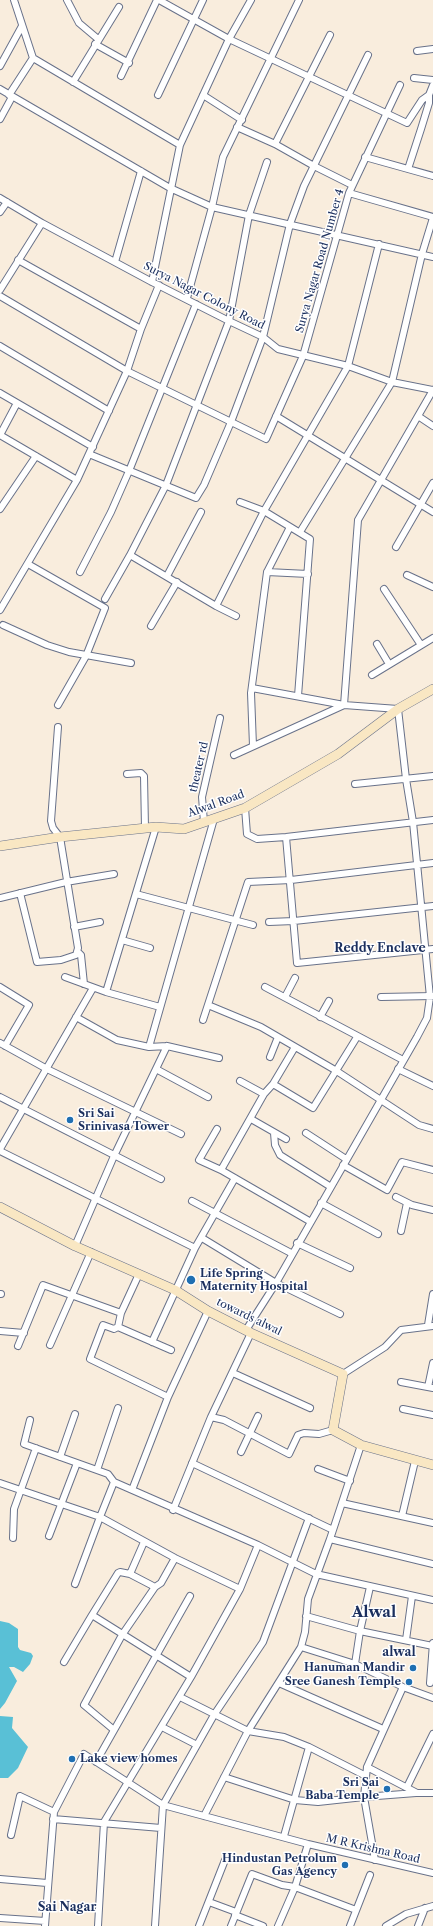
<!DOCTYPE html>
<style>
body{margin:0}
canvas{display:block;background:#f9eddd}
</style>
<canvas width="433" height="1926"></canvas>
<script>
const ctx = document.querySelector('canvas').getContext('2d');
ctx.lineJoin = 'round';
function fill(path, color) { ctx.fillStyle = color; ctx.fill(path, 'evenodd'); }
const poly = rows => new Path2D(rows.map(r => 'M' + r).join(''));
function stroke(path, color, width, dash) { ctx.strokeStyle = color; ctx.lineWidth = width; ctx.lineCap = dash ? 'butt' : 'round'; ctx.setLineDash(dash || []); ctx.stroke(path); }
function label(font, color, halo, rows, align = 'center') {
  ctx.font = font + ' "Libre Caslon Text",serif'; ctx.lineWidth = 3; ctx.setLineDash([]); ctx.textBaseline = 'middle'; ctx.strokeStyle = halo; ctx.fillStyle = color; for (const [text, x, y, turn = 0] of rows) {
    ctx.save(); ctx.translate(x, y); ctx.rotate((+turn || 0) * Math.PI / 180); ctx.textAlign = isNaN(turn) ? turn : align; if (halo) ctx.strokeText(text, 0, 0); ctx.fillText(text, 0, 0); ctx.restore();
  }
}
const water = poly([
 [0,1621,9,1623,18,1629,18,1647,20,1650,31,1653,33,1656,30,1664,23,1672,14,1667,9,1667,17,1681,5,1703,0,1709],
 [0,1716,13,1717,12,1728,28,1747,18,1768,8,1778,0,1778]
]);
const street = poly([
 [67,0,79,23,98,39],
 [159,0,229,39,407,123,422,100,429,95,433,85],
 [95,44,129,63],
 [417,51,433,49],
 [33,58,180,145],
 [0,66,22,26],
 [121,76,157,0],
 [414,78,433,80],
 [73,82,119,7],
 [0,89,170,188,212,207,433,257],
 [9,95,33,58,14,0],
 [158,95,203,0],
 [203,95,242,120],
 [0,119,12,97],
 [237,127,275,144,314,166,352,185],
 [275,144,330,35],
 [365,157,433,176],
 [408,169,421,129,429,103,429,95],
 [349,193,433,217],
 [0,198,42,223,152,282,229,321,263,337,278,349,348,366,392,382,433,390],
 [0,212,7,202],
 [18,260,141,329],
 [115,262,141,171],
 [152,282,180,145,229,39,251,0],
 [0,290,42,223],
 [0,296,127,371,266,439,303,356,349,193,400,85],
 [187,298,212,207,223,157,299,0],
 [0,346,109,411],
 [0,393,93,447],
 [276,416,433,512],
 [418,416,433,426],
 [0,435,77,480],
 [0,435,17,403],
 [89,454,196,498,204,485,231,422,263,337,290,224,304,186,368,55],
 [240,502,264,511,310,539,298,696],
 [0,509,36,456],
 [300,532,392,382,422,254,433,218],
 [396,547,433,483],
 [130,555,166,485,229,321,249,215,267,162],
 [28,564,105,608,86,656,58,705],
 [80,572,111,512,129,471,196,304],
 [267,572,308,574],
 [407,575,433,587],
 [167,576,201,512],
 [384,589,421,645],
 [105,599,130,555,216,606,264,511,348,366,379,244],
 [216,606,236,616],
 [0,610,77,480,127,371,141,329,159,285],
 [3,625,47,645,69,652,131,663],
 [151,626,177,582],
 [377,644,389,664],
 [372,675,433,638],
 [344,705,358,520,433,390],
 [253,746,251,693,267,572,290,527],
 [234,755,344,705],
 [127,774,141,773,144,776,145,828],
 [355,784,433,776],
 [245,808,247,834,257,839,286,837,433,820],
 [204,822,202,797,220,718],
 [286,837,297,963,433,949],
 [20,893,37,962,61,960,76,955,78,948,60,837,53,828,51,821,58,727],
 [136,894,253,925],
 [0,898,66,882,114,874],
 [269,922,294,921,433,906],
 [74,927,100,922],
 [122,940,150,948],
 [78,952,81,955,84,984],
 [65,977,106,992,160,1007],
 [0,987,29,1005,5,1046],
 [265,987,403,1060],
 [106,992,156,827],
 [285,997,295,978],
 [381,997,433,996],
 [208,1005,261,1027,335,1070,419,1125,433,1129],
 [76,1017,117,1040,149,1047,167,1046,219,1058],
 [320,1017,329,1001],
 [203,1020,248,882,291,880,433,863],
 [0,1043,47,1069,181,1134],
 [149,1047,214,819],
 [270,1057,278,1037],
 [156,1069,208,1097],
 [398,1069,433,1086],
 [240,1081,264,1094],
 [273,1084,313,1108,357,1037],
 [0,1097,161,1179],
 [251,1119,286,1139],
 [217,1129,199,1160,221,1170,311,1222],
 [274,1133,275,1145,280,1155,331,1187],
 [306,1133,346,1159],
 [0,1149,93,988],
 [0,1151,195,1248],
 [343,1165,387,1190,402,1162,433,1170],
 [221,1170,264,1094,273,1084,295,1047],
 [396,1197,412,1205,433,1210],
 [192,1201,291,1253],
 [321,1203,378,1234],
 [401,1231,407,1203],
 [202,1238,276,1283,340,1314],
 [297,1243,350,1268],
 [75,1246,114,1156,167,1046],
 [139,1274,121,1313,118,1327,114,1329,103,1325,90,1359,168,1397],
 [0,1294,1,1294],
 [428,1325,433,1294],
 [118,1327,171,1350],
 [246,1330,276,1283,417,1037,427,1018,430,997,413,822,406,779,398,709,344,705,252,688],
 [0,1331,24,1333],
 [152,1342,195,1248,235,1178],
 [50,1345,91,1252],
 [18,1346,43,1285,121,1313],
 [233,1373,310,1408],
 [343,1374,385,1347,401,1330,433,1326],
 [401,1382,433,1388],
 [428,1387,433,1363],
 [403,1409,433,1415],
 [211,1417,224,1420,289,1454,298,1435,304,1433,319,1434,333,1430],
 [30,1420,24,1444,108,1474,114,1482,258,1545,316,1574,433,1600],
 [241,1452,258,1416],
 [60,1457,75,1414],
 [192,1463,333,1530,330,1539,433,1564],
 [318,1469,350,1481],
 [97,1470,118,1408],
 [0,1483,100,1517,114,1482],
 [132,1490,168,1397,208,1311],
 [342,1503,433,1523],
 [173,1510,211,1417,251,1333],
 [402,1516,415,1461],
 [333,1530,361,1445],
 [49,1536,77,1463],
 [13,1538,14,1509,36,1448],
 [130,1574,120,1572,118,1573,92,1615,191,1677],
 [75,1584,100,1517,175,1558,240,1589],
 [155,1587,161,1583,175,1558],
 [306,1616,360,1631,433,1646],
 [406,1640,412,1596],
 [301,1647,355,1664,403,1687,433,1698],
 [64,1662,92,1615],
 [355,1664,360,1631,370,1587],
 [279,1683,383,1729],
 [430,1683,433,1643],
 [180,1697,248,1731,284,1737,309,1747,284,1836],
 [162,1727,197,1745],
 [114,1730,84,1705,122,1635,155,1587,130,1574,144,1542],
 [309,1747,366,1776],
 [96,1762,190,1596],
 [367,1767,403,1687],
 [224,1777,295,1800,318,1802,364,1797,367,1767,417,1793,433,1793],
 [407,1787,433,1734],
 [204,1816,248,1731,301,1647,305,1632,308,1599,330,1539],
 [53,1819,161,1828],
 [11,1835,20,1796,54,1812],
 [375,1860,364,1797,416,1793],
 [0,1879,47,1883],
 [209,1902,236,1912],
 [235,1915,263,1926],
 [0,1918,45,1921],
 [45,1926,54,1812,84,1754,163,1805,308,1844,433,1873],
 [98,1926,104,1822,191,1677,240,1589,258,1545],
 [155,1926,163,1805,214,1715,263,1642,309,1518],
 [199,1926,225,1860],
 [231,1926,252,1874,282,1885,295,1887,356,1910],
 [278,1926,295,1887,308,1844],
 [350,1926,370,1875],
 [386,1926,406,1914,433,1906],
 [418,1926,425,1908]
]);
const secondary = poly([
 [0,846,60,837,156,827,184,829,245,808,338,754,398,709,433,689],
 [0,1207,75,1246,175,1290,208,1311,251,1333,343,1374,333,1430,361,1445,433,1465]
]);
const markers = [
 [70,1120,4,"#1f6fb2"],
 [191,1280,5,"#1f6fb2"],
 [413,1668,4,"#1f6fb2"],
 [409,1682,4,"#1f6fb2"],
 [72,1759,4,"#1f6fb2"],
 [387,1789,4,"#1f6fb2"],
 [345,1865,4,"#1f6fb2"]
];
const streetNames = [
 ["Surya Nagar Road Number 4",320,261,-74],
 ["Surya Nagar Colony Road",204,296,27],
 ["theater rd",199,767,-77],
 ["Alwal Road",216,804,-20],
 ["towards alwal",249,1317,26],
 ["M R Krishna Road",373,1849,13]
];
const poiNames = [
 ["Sri Sai",78,1114,"left"],
 ["Srinivasa Tower",78,1127,"left"],
 ["Life Spring",200,1274,"left"],
 ["Maternity Hospital",200,1287,"left"],
 ["Hanuman Mandir",405,1668],
 ["Sree Ganesh Temple",401,1682],
 ["Lake view homes",80,1759,"left"],
 ["Sri Sai",379,1783],
 ["Baba Temple",379,1796],
 ["Hindustan Petrolum",337,1859],
 ["Gas Agency",337,1872]
];
const neighbourhoodNames = [
 ["Reddy Enclave",380,949],
 ["alwal",399,1653],
 ["Sai Nagar",67,1908]
];
const districtNames = [
 ["Alwal",374,1613]
];
fill(water, '#59c0d6');
stroke(street, '#69728a', 8);
stroke(secondary, '#69728a', 10);
stroke(street, '#fff', 6);
stroke(secondary, '#f9e7c3', 9);
for (const [x, y, r, color] of markers) { const dot = new Path2D(); dot.arc(x, y, r, 0, 2 * Math.PI); ctx.fillStyle = color; ctx.fill(dot); stroke(dot, '#fff', 1.5); }
label('11px', '#1b2f5e', '#fff', streetNames);
label('bold 11px', '#1b2f5e', '#fff', poiNames, 'right');
label('bold 12px', '#1b2f5e', '#fff', neighbourhoodNames);
label('bold 15px', '#1b2f5e', '#fff', districtNames);
</script>
